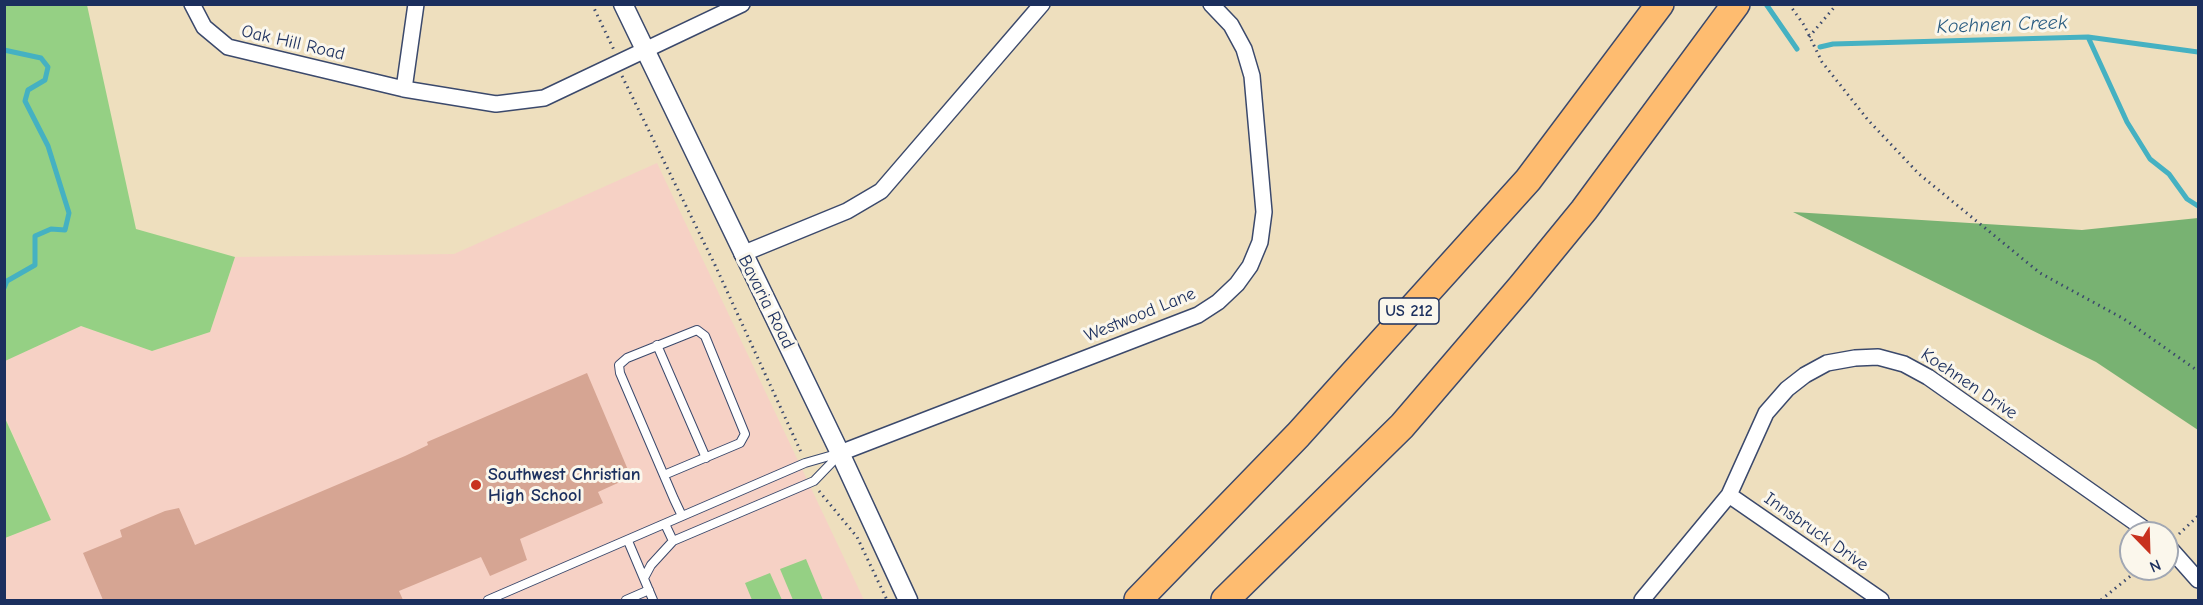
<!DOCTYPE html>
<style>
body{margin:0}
#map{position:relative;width:2203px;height:605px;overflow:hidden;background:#eedfbe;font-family:"Comic Neue",sans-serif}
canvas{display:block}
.frame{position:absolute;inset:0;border:6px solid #1b2f5e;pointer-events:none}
.north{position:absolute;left:2119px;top:521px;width:60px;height:60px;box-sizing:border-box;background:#fbf7ec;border:2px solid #a1a7b3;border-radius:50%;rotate:157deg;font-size:16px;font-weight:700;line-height:24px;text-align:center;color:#1b2f5e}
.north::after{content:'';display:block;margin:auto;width:21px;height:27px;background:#c8321e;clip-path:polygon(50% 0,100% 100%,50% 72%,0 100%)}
</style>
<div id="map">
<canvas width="2203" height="605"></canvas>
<div class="frame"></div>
<div class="north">N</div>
</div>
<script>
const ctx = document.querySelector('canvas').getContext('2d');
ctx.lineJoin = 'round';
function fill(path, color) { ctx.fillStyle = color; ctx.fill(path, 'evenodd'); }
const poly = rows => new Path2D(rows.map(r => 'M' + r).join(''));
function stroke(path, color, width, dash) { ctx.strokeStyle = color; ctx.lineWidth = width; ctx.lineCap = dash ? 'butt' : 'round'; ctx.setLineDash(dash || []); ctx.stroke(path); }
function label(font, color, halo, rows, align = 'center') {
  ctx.font = font + ' "Comic Neue",sans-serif'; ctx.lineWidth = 6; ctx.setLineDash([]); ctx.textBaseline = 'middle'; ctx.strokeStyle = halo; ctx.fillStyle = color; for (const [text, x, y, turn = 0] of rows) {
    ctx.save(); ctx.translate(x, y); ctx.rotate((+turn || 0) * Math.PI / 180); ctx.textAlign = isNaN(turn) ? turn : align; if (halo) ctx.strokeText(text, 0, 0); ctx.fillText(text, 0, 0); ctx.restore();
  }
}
const built = poly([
 [657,163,864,600,5,600,5,538,51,520,5,416,4,361,81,326,152,351,210,332,235,257,454,254]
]);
const green = poly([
 [4,5,87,5,136,229,235,257,210,332,152,351,81,326,5,361],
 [4,416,51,520,5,538,4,538],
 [806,559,823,600,793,600,780,569],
 [770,573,782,600,752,600,745,583]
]);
const forest = poly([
 [1793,212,2082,230,2198,218,2198,430,2096,362]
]);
const stream = poly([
 [1766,4,1797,49],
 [2088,37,2127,122,2150,159,2169,174,2187,199,2198,206],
 [1820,47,1833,44,2088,37,2198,52],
 [4,50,41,58,48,67,45,80,28,90,25,101,48,146,69,213,65,230,51,229,35,236,35,265,7,281,4,288]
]);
const building = poly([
 [587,373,631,477,598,492,603,503,520,539,527,560,490,576,481,557,399,591,403,600,103,600,83,553,122,537,120,530,165,511,179,508,195,545,405,456,428,445,427,442]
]);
const path = poly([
 [592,4,614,50],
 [1789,4,1804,25,1822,62,1868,120,1919,174,2040,273,2124,319,2198,371],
 [1809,37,1837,4],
 [622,76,715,265,801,452],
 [819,491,857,537,887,600],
 [2179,534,2198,516],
 [2101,600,2139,569]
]);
const service = poly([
 [657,345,706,458],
 [664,475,740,443,745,434,705,336,697,330,627,358,619,365,620,373,674,499,682,516],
 [665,524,673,541],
 [628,541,653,600],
 [644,578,651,565,673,541,814,481,840,454],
 [488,600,805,463,840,453],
 [626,600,649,590]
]);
const minor = poly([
 [192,4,204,27,228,47,404,89,416,4],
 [404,89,496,104,544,98,742,4],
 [742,254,847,211,881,191,1042,4],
 [840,453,1198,315,1218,302,1237,284,1250,266,1260,242,1264,212,1252,76,1244,49,1231,25,1211,4],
 [1729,495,1881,600],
 [2167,545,2198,580],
 [1642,600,1729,495,1766,413,1787,389,1805,375,1827,363,1855,358,1878,357,1904,364,1928,377,2150,533]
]);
const tertiary = poly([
 [623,4,840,453,908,600]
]);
const motorway = poly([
 [1138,600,1298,435,1528,180,1660,4],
 [1225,600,1402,426,1521,287,1584,210,1736,4]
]);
const markers = [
 [476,485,6,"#c8321e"]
];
const shields = [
 [1409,311,60]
];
const shieldNames = [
 ["US 212",1409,311]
];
const streetNames = [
 ["Oak Hill Road",293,43,13],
 ["Bavaria Road",766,302,63],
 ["Westwood Lane",1140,315,-22],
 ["Koehnen Drive",1969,384,34],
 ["Innsbruck Drive",1816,532,35]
];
const poiNames = [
 ["Southwest Christian",488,475],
 ["High School",488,496]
];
const waterNames = [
 ["Koehnen Creek",2002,25,-2]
];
fill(built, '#f6d1c5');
fill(green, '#95d084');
fill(forest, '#78b272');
stroke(stream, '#45b1c2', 5);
fill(building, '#d6a593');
stroke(service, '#3b496c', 10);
stroke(minor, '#3b496c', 18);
stroke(tertiary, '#3b496c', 21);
stroke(motorway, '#3b496c', 30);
stroke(path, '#3b496c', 3, [1.5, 4.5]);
stroke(service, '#fff', 8);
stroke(minor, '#fff', 15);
stroke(tertiary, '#fff', 18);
stroke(motorway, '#febc70', 27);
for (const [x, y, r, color] of markers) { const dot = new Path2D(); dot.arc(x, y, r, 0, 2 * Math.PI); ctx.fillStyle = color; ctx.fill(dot); stroke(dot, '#fbf7ec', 2); }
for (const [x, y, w] of shields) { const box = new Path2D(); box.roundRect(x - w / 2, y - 13, w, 26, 4.5); ctx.fillStyle = '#fbf7ec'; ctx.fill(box); stroke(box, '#1b2f5e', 1.5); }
label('bold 16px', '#1b2f5e', null, shieldNames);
label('18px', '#1b2f5e', '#fbf7ec', streetNames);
label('bold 18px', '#1b2f5e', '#fbf7ec', poiNames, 'left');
label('italic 20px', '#2a5c81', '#fbf7ec', waterNames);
</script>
